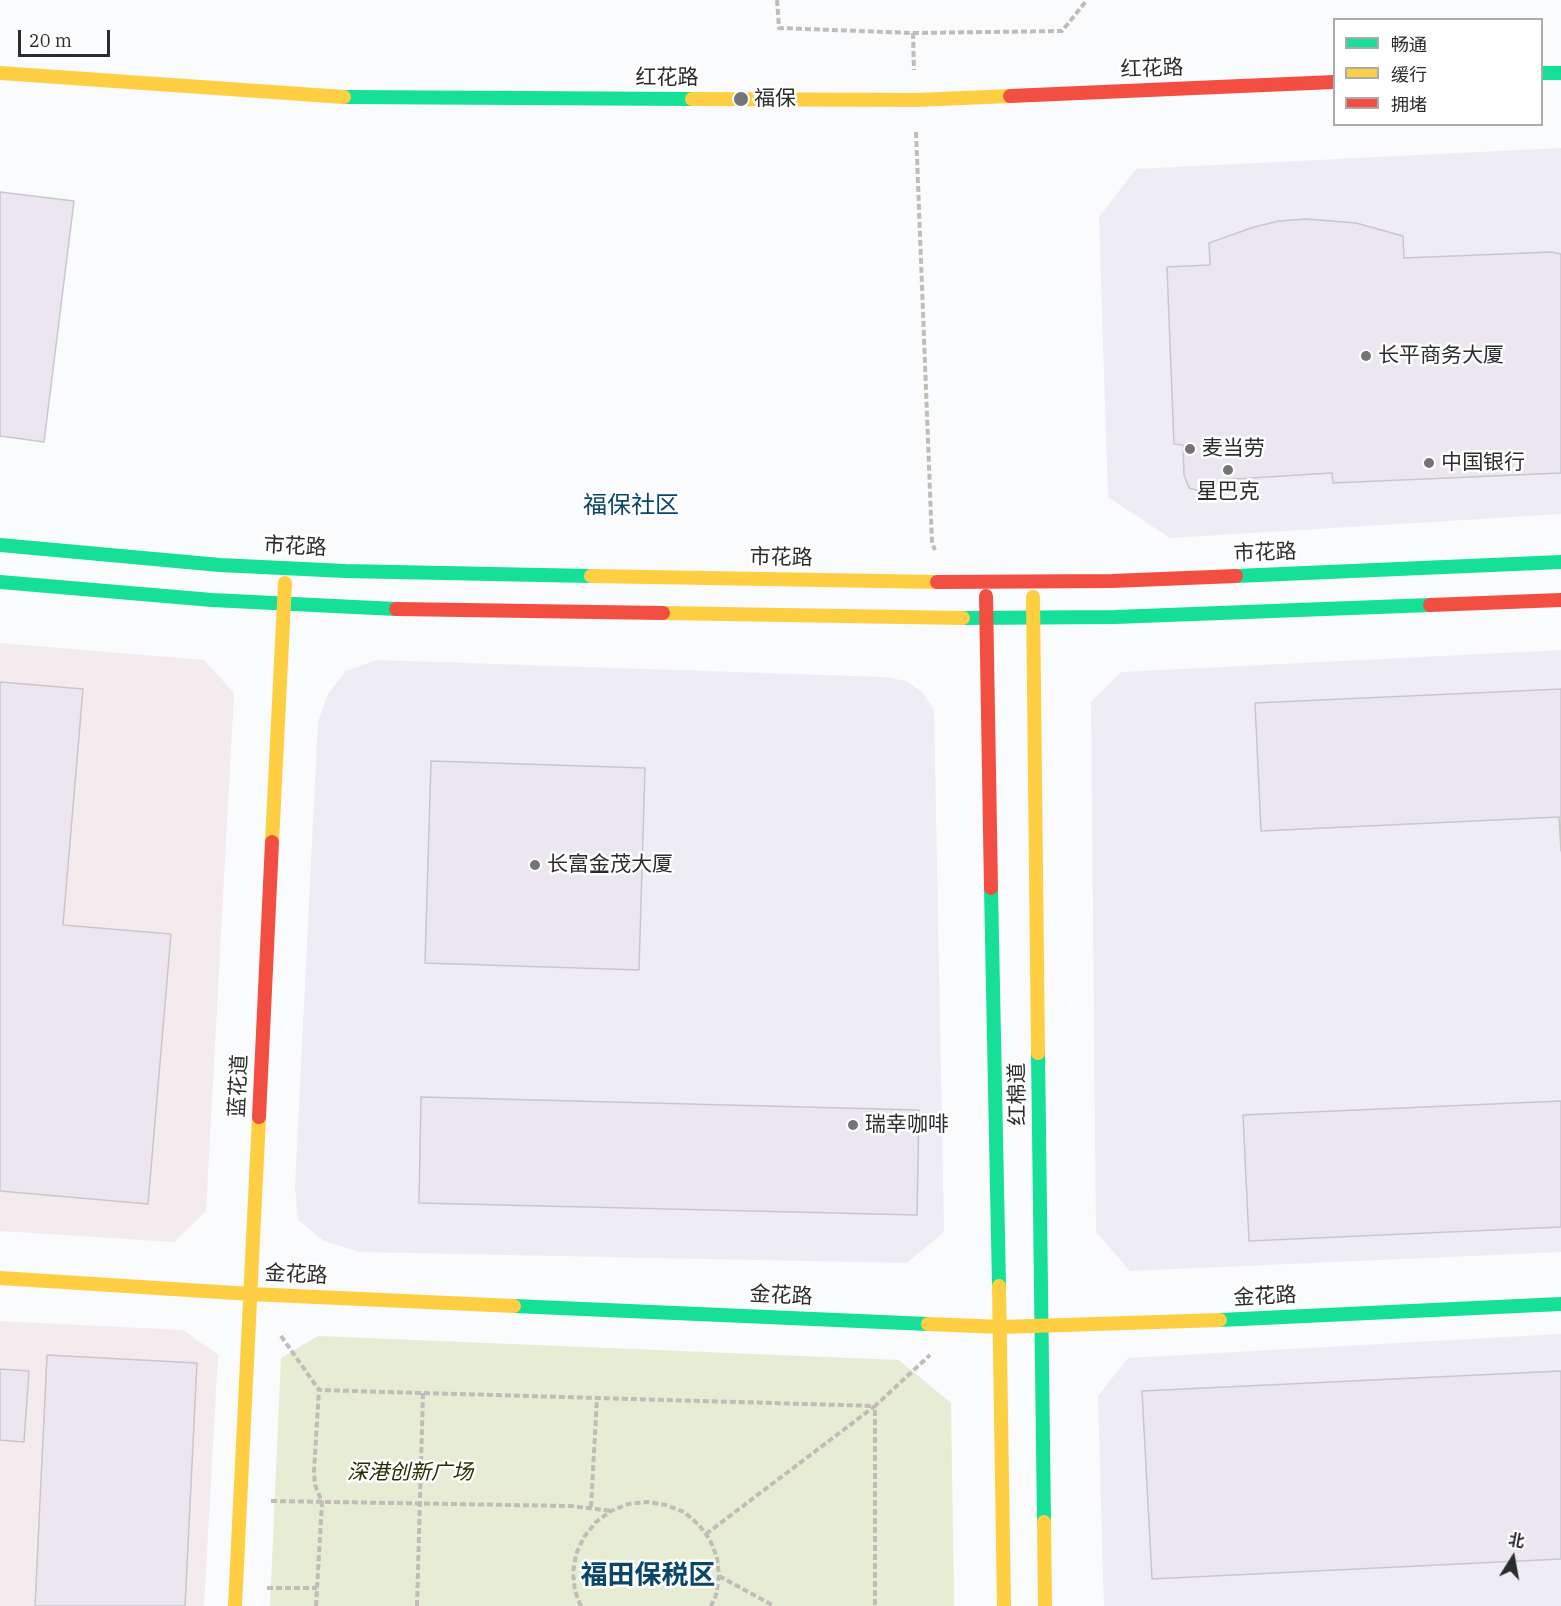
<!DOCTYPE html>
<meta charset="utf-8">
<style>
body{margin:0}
#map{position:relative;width:1561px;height:1606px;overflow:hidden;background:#fafbfd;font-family:"IBM Plex Serif","Noto Sans SC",serif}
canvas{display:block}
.legend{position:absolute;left:1333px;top:18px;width:210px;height:108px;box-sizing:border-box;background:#fff;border:2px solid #aaabab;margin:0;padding:8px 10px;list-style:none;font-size:18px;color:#2b2c2d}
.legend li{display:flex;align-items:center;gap:12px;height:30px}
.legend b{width:30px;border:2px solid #aaabab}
.north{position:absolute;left:1483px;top:1528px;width:60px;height:60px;-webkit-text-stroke:4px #fff;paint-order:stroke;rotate:11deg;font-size:16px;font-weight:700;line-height:24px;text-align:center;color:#2b2c2d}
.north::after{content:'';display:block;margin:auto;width:21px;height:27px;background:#2b2c2d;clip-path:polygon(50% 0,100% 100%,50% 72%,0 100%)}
.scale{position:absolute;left:18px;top:30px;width:92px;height:27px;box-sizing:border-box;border:3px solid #2b2c2d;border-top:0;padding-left:8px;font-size:18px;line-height:21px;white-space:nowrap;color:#2b2c2d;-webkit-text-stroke:4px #fff;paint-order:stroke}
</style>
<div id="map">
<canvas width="1561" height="1606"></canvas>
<ul class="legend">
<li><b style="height:8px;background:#16e098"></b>畅通</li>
<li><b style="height:8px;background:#ffcf43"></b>缓行</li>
<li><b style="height:8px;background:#f24e42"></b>拥堵</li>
</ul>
<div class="north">北</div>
<div class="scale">20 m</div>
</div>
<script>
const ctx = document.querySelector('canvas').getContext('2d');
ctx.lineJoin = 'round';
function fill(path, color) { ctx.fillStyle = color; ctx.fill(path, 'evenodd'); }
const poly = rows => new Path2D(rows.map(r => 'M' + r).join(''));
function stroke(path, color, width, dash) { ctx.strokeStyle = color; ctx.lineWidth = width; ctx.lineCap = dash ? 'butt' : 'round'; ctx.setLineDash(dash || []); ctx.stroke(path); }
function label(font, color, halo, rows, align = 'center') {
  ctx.font = font + ' "IBM Plex Serif","Noto Sans SC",serif'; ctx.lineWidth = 5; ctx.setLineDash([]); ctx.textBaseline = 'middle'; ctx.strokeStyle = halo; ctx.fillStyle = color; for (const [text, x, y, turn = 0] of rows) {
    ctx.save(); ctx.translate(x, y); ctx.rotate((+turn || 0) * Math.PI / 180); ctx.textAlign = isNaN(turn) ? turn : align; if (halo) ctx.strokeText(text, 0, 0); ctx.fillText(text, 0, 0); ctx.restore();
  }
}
const commercial = poly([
 [1561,148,1561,514,1170,538,1108,497,1099,217,1136,169],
 [1561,650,1561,1252,1130,1271,1096,1232,1091,702,1121,672],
 [377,660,883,677,907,681,923,693,934,710,944,1232,907,1263,360,1252,324,1241,298,1220,295,1187,318,722,328,694,346,671],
 [1561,1334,1561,1606,1104,1606,1098,1396,1128,1358]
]);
const industrial = poly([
 [0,643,204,660,234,693,206,1211,174,1242,0,1231],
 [0,1321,183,1330,218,1355,204,1606,0,1606]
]);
const green = poly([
 [318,1336,899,1360,951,1403,954,1606,270,1606,281,1358]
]);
const building = poly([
 [0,192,74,201,44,442,0,436,0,192],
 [1306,219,1356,223,1403,236,1404,258,1552,252,1561,254,1561,473,1333,483,1332,473,1219,480,1211,490,1204,492,1189,488,1184,475,1183,445,1174,444,1167,267,1210,265,1209,243,1254,227,1279,221,1306,219],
 [0,682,83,689,63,925,171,934,148,1204,0,1191,0,682],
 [1561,689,1561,851,1559,817,1261,831,1255,703,1561,689],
 [431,761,645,768,639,970,425,963,431,761],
 [421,1097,919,1110,917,1215,419,1203,421,1097],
 [1561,1101,1561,1227,1249,1241,1243,1115,1561,1101],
 [47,1355,197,1363,185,1606,35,1606,47,1355],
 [0,1369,29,1371,24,1442,0,1440,0,1369],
 [1561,1371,1561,1559,1152,1579,1142,1391,1561,1371]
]);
const path = poly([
 [777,0,779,28,913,33,914,70],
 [913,33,1062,31,1087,0],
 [916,132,932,543,935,550],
 [281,1336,319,1390,875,1406,930,1355],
 [271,1501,571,1506,611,1511],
 [591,1507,597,1398],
 [706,1534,875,1406,875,1606],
 [719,1576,774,1606],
 [267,1588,317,1588],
 [316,1606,322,1502,315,1485,314,1471,319,1390],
 [417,1606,423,1392],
 [581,1606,575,1591,573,1573,576,1554,584,1537,596,1522,611,1511,628,1504,647,1502,666,1505,684,1512,699,1525,710,1540,717,1557,719,1576,716,1595,711,1606]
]);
const fast = poly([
 [1542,73,1561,73],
 [344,97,692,99],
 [0,545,220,565,345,571,591,576],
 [1236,576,1561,562],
 [0,582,212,600,396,609],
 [963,618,1115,617,1430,605],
 [991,888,999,1286],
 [1038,1053,1044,1522],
 [514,1306,928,1324],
 [1220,1320,1561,1304]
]);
const slow = poly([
 [0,73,344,97],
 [692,99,915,100,1010,96],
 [591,576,937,582],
 [1033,597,1038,1053],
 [663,613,963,618],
 [272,842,285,583],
 [0,1278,251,1294,514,1306],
 [999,1286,1004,1606],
 [928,1324,1001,1327,1220,1320],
 [1044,1522,1045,1606],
 [235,1606,259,1117]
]);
const jam = poly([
 [1010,96,1334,82],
 [937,582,1112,581,1236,576],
 [986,596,991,888],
 [1430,605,1561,600],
 [396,609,663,613],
 [259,1117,272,842]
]);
const markers = [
 [741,99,8,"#737476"],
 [1366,356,6,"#737476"],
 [1190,449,6,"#737476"],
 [1429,463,6,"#737476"],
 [1228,470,6,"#737476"],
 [535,865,6,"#737476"],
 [853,1125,6,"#737476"]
];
const streetNames = [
 ["红花路",1152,69,-2],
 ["红花路",667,78],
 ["市花路",295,547,3],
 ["市花路",1265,553,-2],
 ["市花路",781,558,1],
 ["蓝花道",239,1086,-87],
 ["红棉道",1018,1094,-91],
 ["金花路",296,1275,3],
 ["金花路",781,1296,3],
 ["金花路",1265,1297,-3]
];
const poiNames = [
 ["福保",754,99],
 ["长平商务大厦",1378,356],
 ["麦当劳",1202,449],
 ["中国银行",1441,463],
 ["星巴克",1228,492,"center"],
 ["长富金茂大厦",547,865],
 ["瑞幸咖啡",865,1125]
];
const parkNames = [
 ["深港创新广场",410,1473]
];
const quarterNames = [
 ["福保社区",631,506]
];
const districtNames = [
 ["福田保税区",648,1576]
];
fill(commercial, '#eeecf4');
fill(industrial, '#f3ebee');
fill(green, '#e6edd4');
fill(building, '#ece6f0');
stroke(building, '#c8c8ca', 1.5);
stroke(path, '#c1bcb7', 4, [6, 3]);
stroke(fast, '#16e098', 14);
stroke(slow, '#ffcf43', 14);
stroke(jam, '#f24e42', 14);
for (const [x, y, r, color] of markers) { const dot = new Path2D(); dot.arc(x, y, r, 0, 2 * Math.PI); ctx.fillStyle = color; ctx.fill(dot); stroke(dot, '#fff', 2); }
label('21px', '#2b2c2d', '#fff', streetNames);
label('21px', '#2b2c2d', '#fff', poiNames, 'left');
label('italic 21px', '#272f00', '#fff', parkNames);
label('24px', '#094667', '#fff', quarterNames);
label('bold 27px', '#094667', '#fff', districtNames);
</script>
